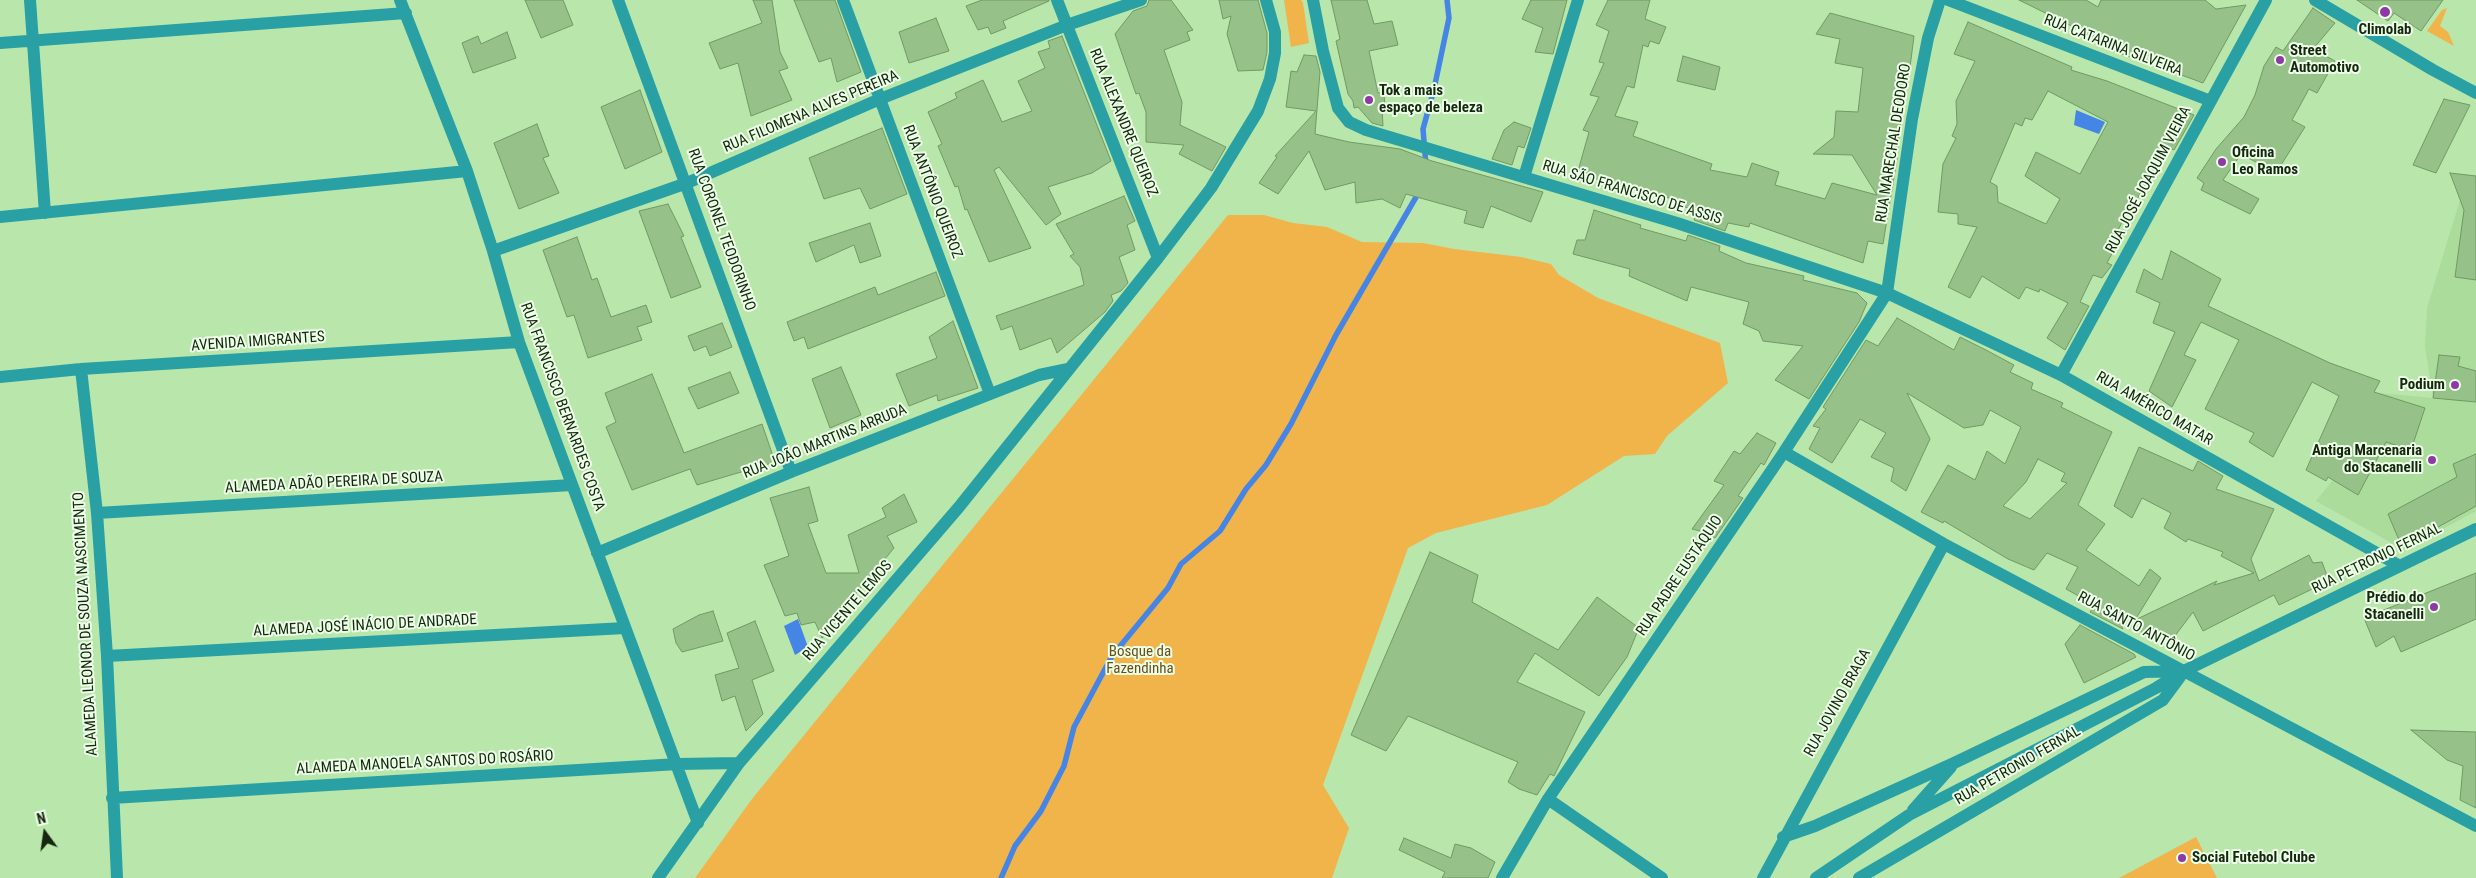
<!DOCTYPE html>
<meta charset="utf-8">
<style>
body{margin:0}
#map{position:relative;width:2476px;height:878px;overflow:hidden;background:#b9e6ab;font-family:"Roboto Condensed",sans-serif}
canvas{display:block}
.north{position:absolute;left:20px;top:808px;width:50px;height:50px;-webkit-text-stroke:4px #ecffe7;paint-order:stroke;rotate:346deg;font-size:14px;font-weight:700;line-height:20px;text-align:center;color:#162710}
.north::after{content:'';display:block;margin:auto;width:18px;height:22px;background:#162710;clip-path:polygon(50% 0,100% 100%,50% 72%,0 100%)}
</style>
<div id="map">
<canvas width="2476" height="878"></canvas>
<div class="north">N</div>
</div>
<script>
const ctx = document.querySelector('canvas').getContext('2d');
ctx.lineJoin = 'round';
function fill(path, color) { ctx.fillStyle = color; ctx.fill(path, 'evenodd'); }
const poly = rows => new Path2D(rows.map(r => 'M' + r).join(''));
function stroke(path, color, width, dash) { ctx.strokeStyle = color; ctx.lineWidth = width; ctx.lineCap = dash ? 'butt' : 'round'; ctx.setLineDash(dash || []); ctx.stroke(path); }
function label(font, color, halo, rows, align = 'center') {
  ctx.font = font + ' "Roboto Condensed",sans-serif'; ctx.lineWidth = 4; ctx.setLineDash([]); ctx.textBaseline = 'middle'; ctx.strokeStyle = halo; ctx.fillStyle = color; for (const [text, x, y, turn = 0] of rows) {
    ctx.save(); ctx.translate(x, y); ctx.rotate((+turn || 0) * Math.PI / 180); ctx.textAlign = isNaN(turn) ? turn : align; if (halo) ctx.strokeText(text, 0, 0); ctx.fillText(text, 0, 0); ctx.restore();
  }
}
const built = poly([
 [2460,200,2476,202,2476,511,2404,550,2316,501,2333,480,2378,393,2433,398,2425,347,2427,308]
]);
const green = poly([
 [1284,0,1301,0,1303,3,1309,43,1291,47],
 [2447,8,2440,26,2448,32,2454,46,2427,31,2442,10],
 [1228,215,1264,215,1293,223,1327,227,1362,242,1423,243,1454,249,1521,257,1551,264,1559,275,1598,298,1720,343,1728,383,1667,436,1655,454,1624,456,1547,505,1436,533,1408,548,1323,785,1349,828,1332,878,695,878,752,799],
 [2196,837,2217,878,2119,878]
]);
const water = poly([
 [2076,110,2105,122,2099,134,2074,125],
 [798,619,808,647,795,655,784,626]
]);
const stream = poly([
 [1426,166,1423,129,1434,89,1449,18,1447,0],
 [1001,878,1015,846,1041,811,1064,766,1074,727,1112,656,1168,588,1181,564,1220,531,1246,489,1266,465,1291,424,1336,335,1419,192]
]);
const building = poly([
 [525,0,563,0,573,25,541,38,525,0],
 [753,0,772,0,780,52,788,68,779,71,792,100,751,116,738,63,720,69,709,43,762,23,753,0],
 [794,0,835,0,861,72,837,82,831,58,819,62,794,0],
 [982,0,1049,0,1049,1,1003,21,1006,28,991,34,988,27,978,30,966,6,982,0],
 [1149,0,1171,0,1193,30,1187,32,1190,40,1164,50,1182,102,1180,125,1226,147,1212,171,1179,154,1184,145,1146,142,1146,112,1139,93,1136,94,1115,34,1133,11,1147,6,1149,0],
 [1219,0,1258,0,1267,33,1267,52,1263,70,1238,71,1227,34,1231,16,1223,19,1219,0],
 [1331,0,1367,0,1374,24,1392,21,1398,45,1369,51,1378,93,1384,93,1385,108,1382,108,1383,126,1372,123,1358,107,1354,108,1353,101,1348,94,1336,41,1340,39,1331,0],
 [1531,0,1567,0,1553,54,1535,52,1543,28,1522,19,1531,0],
 [1608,0,1650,0,1645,19,1666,27,1659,44,1650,41,1648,47,1643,45,1634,88,1627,86,1615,116,1638,122,1633,136,1712,164,1710,170,1747,177,1752,163,1779,172,1775,185,1825,199,1832,183,1877,195,1852,155,1813,154,1834,137,1836,111,1858,112,1863,68,1835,63,1840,39,1816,34,1830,13,1914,36,1908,83,1904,82,1897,159,1883,244,1868,241,1863,263,1750,223,1749,227,1728,223,1725,231,1694,220,1697,211,1673,203,1674,200,1638,186,1636,191,1604,182,1578,171,1589,132,1583,130,1599,97,1590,95,1604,63,1599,62,1609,31,1596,25,1608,0],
 [2019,0,2086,0,2098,7,2101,0,2205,0,2216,9,2246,5,2203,83,2168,70,2171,63,2137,52,2133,58,2111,50,2112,47,2087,36,2088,34,2019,0],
 [2357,0,2443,0,2421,31,2394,13,2388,21,2357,0],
 [2313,8,2335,23,2313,49,2335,61,2317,93,2309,89,2292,120,2305,127,2276,173,2241,154,2223,180,2259,199,2250,214,2201,190,2204,183,2197,178,2216,149,2244,117,2255,95,2264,66,2276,47,2283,51,2313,8],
 [936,18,949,51,909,63,899,32,936,18],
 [1968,22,2072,67,2071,70,2107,81,2194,115,2174,150,2166,147,2136,201,2133,199,2110,247,2116,246,2107,263,2112,265,2102,278,2093,275,2080,302,2089,306,2065,350,2047,338,2068,303,2040,289,2039,292,2026,287,2019,299,1982,276,1970,298,1948,287,1977,227,1958,224,1958,214,1938,212,1943,164,1956,138,1952,136,1957,124,1956,101,1975,61,1954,54,1968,22],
 [2048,91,2108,122,2080,174,2036,152,2025,176,2060,199,2046,224,1998,202,1997,186,1990,182,2015,123,2022,126,2025,118,2032,120,2048,91],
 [507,32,516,58,473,73,462,43,478,36,481,44,507,32],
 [1062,36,1111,161,1092,173,1048,187,1061,214,1046,225,999,167,994,170,1031,248,989,262,967,209,965,210,958,186,955,187,938,146,942,144,928,112,957,98,955,93,983,80,1002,122,1032,111,1018,81,1045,68,1038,52,1050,48,1048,41,1062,36],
 [1304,55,1316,56,1320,72,1315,134,1349,142,1400,149,1432,161,1543,192,1531,222,1491,206,1483,228,1464,223,1467,211,1406,194,1400,208,1382,199,1356,203,1355,182,1325,190,1309,151,1278,194,1259,183,1277,157,1275,156,1316,111,1286,107,1291,71,1297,72,1304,55],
 [1683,56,1720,67,1715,90,1677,81,1683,56],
 [640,90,662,152,625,169,601,107,640,90],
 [2444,99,2470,105,2436,173,2413,165,2444,99],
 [1514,122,1531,128,1524,148,1518,146,1512,165,1492,159,1504,130,1514,122],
 [537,124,549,156,543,158,559,193,519,209,494,143,537,124],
 [882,128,907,194,870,209,860,188,824,199,809,158,882,128],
 [2450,173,2476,176,2476,280,2455,277,2464,210,2450,173],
 [1124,196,1135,221,1127,225,1135,250,1119,257,1128,283,1121,291,1111,295,1113,301,1105,312,1057,353,1051,338,1020,350,1012,326,1001,330,996,316,1084,285,1080,267,1070,256,1074,254,1056,224,1124,196],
 [668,204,684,236,681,237,701,287,671,298,639,211,668,204],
 [1594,210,1641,225,1640,228,1686,241,1688,235,1720,246,1719,251,1746,263,1804,276,1803,280,1857,293,1867,303,1859,322,1809,399,1775,380,1803,346,1763,341,1759,331,1743,324,1749,302,1691,287,1687,301,1629,276,1630,269,1573,254,1577,240,1585,240,1594,210],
 [870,223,881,256,860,263,854,245,816,262,809,243,870,223],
 [577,237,592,280,597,278,611,317,646,305,652,322,637,327,642,340,588,358,574,315,567,317,543,250,577,237],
 [2171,251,2221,279,2208,306,2330,363,2380,381,2374,392,2425,408,2411,450,2386,442,2358,495,2328,477,2326,481,2306,470,2339,396,2312,382,2273,457,2249,442,2254,433,2205,409,2239,340,2201,322,2184,355,2196,360,2172,407,2149,391,2175,332,2153,323,2160,303,2136,292,2144,269,2162,280,2171,251],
 [936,272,945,296,808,349,804,337,794,341,787,322,875,287,878,295,936,272],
 [1897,318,1954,350,1960,337,1986,350,2014,365,2010,372,2033,383,2031,389,2063,403,2061,407,2112,432,2078,505,2105,524,2086,550,2139,586,2150,569,2161,578,2135,620,2217,581,2214,585,2254,573,2221,556,2223,552,2188,539,2186,542,2164,528,2171,513,2142,498,2132,518,2114,506,2139,447,2193,471,2198,461,2223,476,2216,489,2274,509,2251,559,2259,581,2309,555,2313,563,2322,562,2329,581,2279,605,2274,595,2203,631,2193,612,2168,645,2119,621,2123,629,2090,612,2095,605,2066,589,2078,567,2047,553,2034,570,2008,559,1944,521,1943,523,1921,512,1948,465,1975,480,1987,451,2005,464,2021,427,1990,410,1983,425,1964,428,1907,393,1930,439,1906,491,1891,481,1894,468,1871,457,1886,433,1860,419,1832,463,1809,449,1820,428,1813,426,1826,409,1823,407,1866,340,1878,346,1897,318],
 [2038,459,2065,473,2061,481,2067,483,2030,519,2003,506,2026,482,2038,459],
 [953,321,978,388,938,401,937,395,909,406,896,374,937,358,929,337,953,321],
 [722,323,732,347,710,356,706,346,694,351,688,336,722,323],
 [2439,355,2460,357,2458,366,2476,371,2476,402,2433,398,2439,355],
 [841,367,861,415,830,428,812,379,841,367],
 [730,372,739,393,698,409,688,388,730,372],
 [652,374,684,453,762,424,775,462,697,485,690,469,632,490,606,427,616,422,605,393,652,374],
 [1757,433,1776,443,1764,465,1761,463,1738,496,1743,498,1715,538,1708,533,1692,529,1724,485,1714,481,1734,451,1740,454,1757,433],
 [2476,454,2476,506,2402,547,2388,514,2457,477,2453,464,2476,454],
 [809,487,818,521,808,524,826,573,859,573,848,535,886,517,882,508,904,494,917,522,887,536,894,548,844,608,847,617,822,638,815,622,801,625,797,613,785,616,764,565,789,556,770,498,809,487],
 [1430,552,1478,575,1472,602,1558,650,1597,597,1639,628,1627,657,1599,696,1535,653,1517,682,1585,712,1555,774,1554,776,1550,774,1537,795,1519,789,1508,782,1518,762,1408,716,1386,751,1351,735,1430,552],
 [2476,573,2476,619,2401,652,2394,636,2376,647,2364,618,2476,573],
 [713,611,723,641,682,652,676,643,673,629,699,615,713,611],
 [755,621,774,671,752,680,763,714,746,731,735,696,722,701,715,675,739,668,727,633,755,621],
 [2080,625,2134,654,2136,657,2084,683,2065,644,2080,625],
 [2411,730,2476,732,2476,808,2460,800,2463,766,2447,760,2411,730],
 [1404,838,1451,858,1455,844,1471,848,1495,862,1488,878,1442,878,1445,872,1399,850,1404,838]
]);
const minor = poly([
 [30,0,45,213],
 [400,0,467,171,493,251,519,342,698,823],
 [618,0,791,472],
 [843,0,990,394],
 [1057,0,1158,258],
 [1313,0,1323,51,1338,108,1349,122,1366,130,1677,223,1887,293,2061,375,2398,565],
 [1948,0,2211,101],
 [2315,0,2433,70,2476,93],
 [0,43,406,13],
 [1524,177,1578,0],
 [0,217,467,171],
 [493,251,687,183,880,99,1067,25,1141,0],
 [81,369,97,513,107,656,117,878],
 [2061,375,2266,0],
 [0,377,81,369,519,342],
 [1784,452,1944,544,2476,826],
 [97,513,572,485],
 [597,553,791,472,1039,375,1068,369],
 [107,656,625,628],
 [112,798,678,764,739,763],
 [1548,799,1662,878],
 [1913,810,1951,767],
 [1783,837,1815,826,1954,763,2144,672,2182,671],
 [658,878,739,763,959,507,1158,258,1211,188,1258,111,1270,79,1275,53,1275,32,1266,0],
 [1502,878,1548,799,1784,452,1887,293,1912,119,1928,38,1940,0],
 [1763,878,1944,544],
 [1816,878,1909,815,2156,688,2184,671,2476,529],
 [1859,878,2163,700,2180,677]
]);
const markers = [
 [2385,12,6,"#8f39a6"],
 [2280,60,5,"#8f39a6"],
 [1369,100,5,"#8f39a6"],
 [2222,162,5,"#8f39a6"],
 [2455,385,5,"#8f39a6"],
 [2432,460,5,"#8f39a6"],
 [2434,607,5,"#8f39a6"],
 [2182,858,5,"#8f39a6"]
];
const poiNames = [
 ["Climolab",2385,30,"center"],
 ["Street",2290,51],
 ["Automotivo",2290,68],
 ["Tok a mais",1379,91],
 ["espaço de beleza",1379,108],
 ["Oficina",2232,153],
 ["Leo Ramos",2232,170],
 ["Podium",2445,385,"right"],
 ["Antiga Marcenaria",2422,451,"right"],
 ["do Stacanelli",2422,468,"right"],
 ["Prédio do",2424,598,"right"],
 ["Stacanelli",2424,615,"right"],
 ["Social Futebol Clube",2192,858]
];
const streetNames = [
 ["RUA CATARINA SILVEIRA",2113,46,21],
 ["RUA FILOMENA ALVES PEREIRA",811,112,-23],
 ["RUA ALEXANDRE QUEIROZ",1123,123,68],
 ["RUA MARECHAL DEODORO",1894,143,-81],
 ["RUA JOSÉ JOAQUIM VIEIRA",2149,180,-62],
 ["RUA ANTÔNIO QUEIROZ",932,192,69],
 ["RUA SÃO FRANCISCO DE ASSIS",1632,193,17],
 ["RUA CORONEL TEODORINHO",721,230,70],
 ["AVENIDA IMIGRANTES",258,342,-4],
 ["RUA FRANCISCO BERNARDES COSTA",562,407,70],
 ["RUA AMÉRICO MATAR",2154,409,30],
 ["RUA JOÃO MARTINS ARRUDA",825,442,-22],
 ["ALAMEDA ADÃO PEREIRA DE SOUZA",334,483,-3],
 ["RUA PETRONIO FERNAL",2377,559,-26],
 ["RUA PADRE EUSTÁQUIO",1680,576,-56],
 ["RUA VICENTE LEMOS",848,611,-49],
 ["ALAMEDA LEONOR DE SOUZA NASCIMENTO",86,624,-93],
 ["ALAMEDA JOSÉ INÁCIO DE ANDRADE",365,626,-3],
 ["RUA SANTO ANTÔNIO",2136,627,28],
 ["RUA JOVINO BRAGA",1838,703,-61],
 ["ALAMEDA MANOELA SANTOS DO ROSÁRIO",425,763,-3],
 ["RUA PETRONIO FERNAL",2018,766,-30]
];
const parkNames = [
 ["Bosque da",1140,652],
 ["Fazendinha",1140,669]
];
fill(built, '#abdc9c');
fill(green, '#f0b44b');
fill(water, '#4485e6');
stroke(stream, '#4485e6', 5.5);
fill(building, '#96c289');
stroke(building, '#6f9a62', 1);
stroke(minor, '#29a0a4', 12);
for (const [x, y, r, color] of markers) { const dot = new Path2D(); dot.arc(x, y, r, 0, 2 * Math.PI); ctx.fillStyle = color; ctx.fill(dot); stroke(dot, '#ecffe7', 2); }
label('bold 15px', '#162710', '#ecffe7', poiNames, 'left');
label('15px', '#162710', '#ecffe7', streetNames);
label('15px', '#6b4e1c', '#ecffe7', parkNames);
</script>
